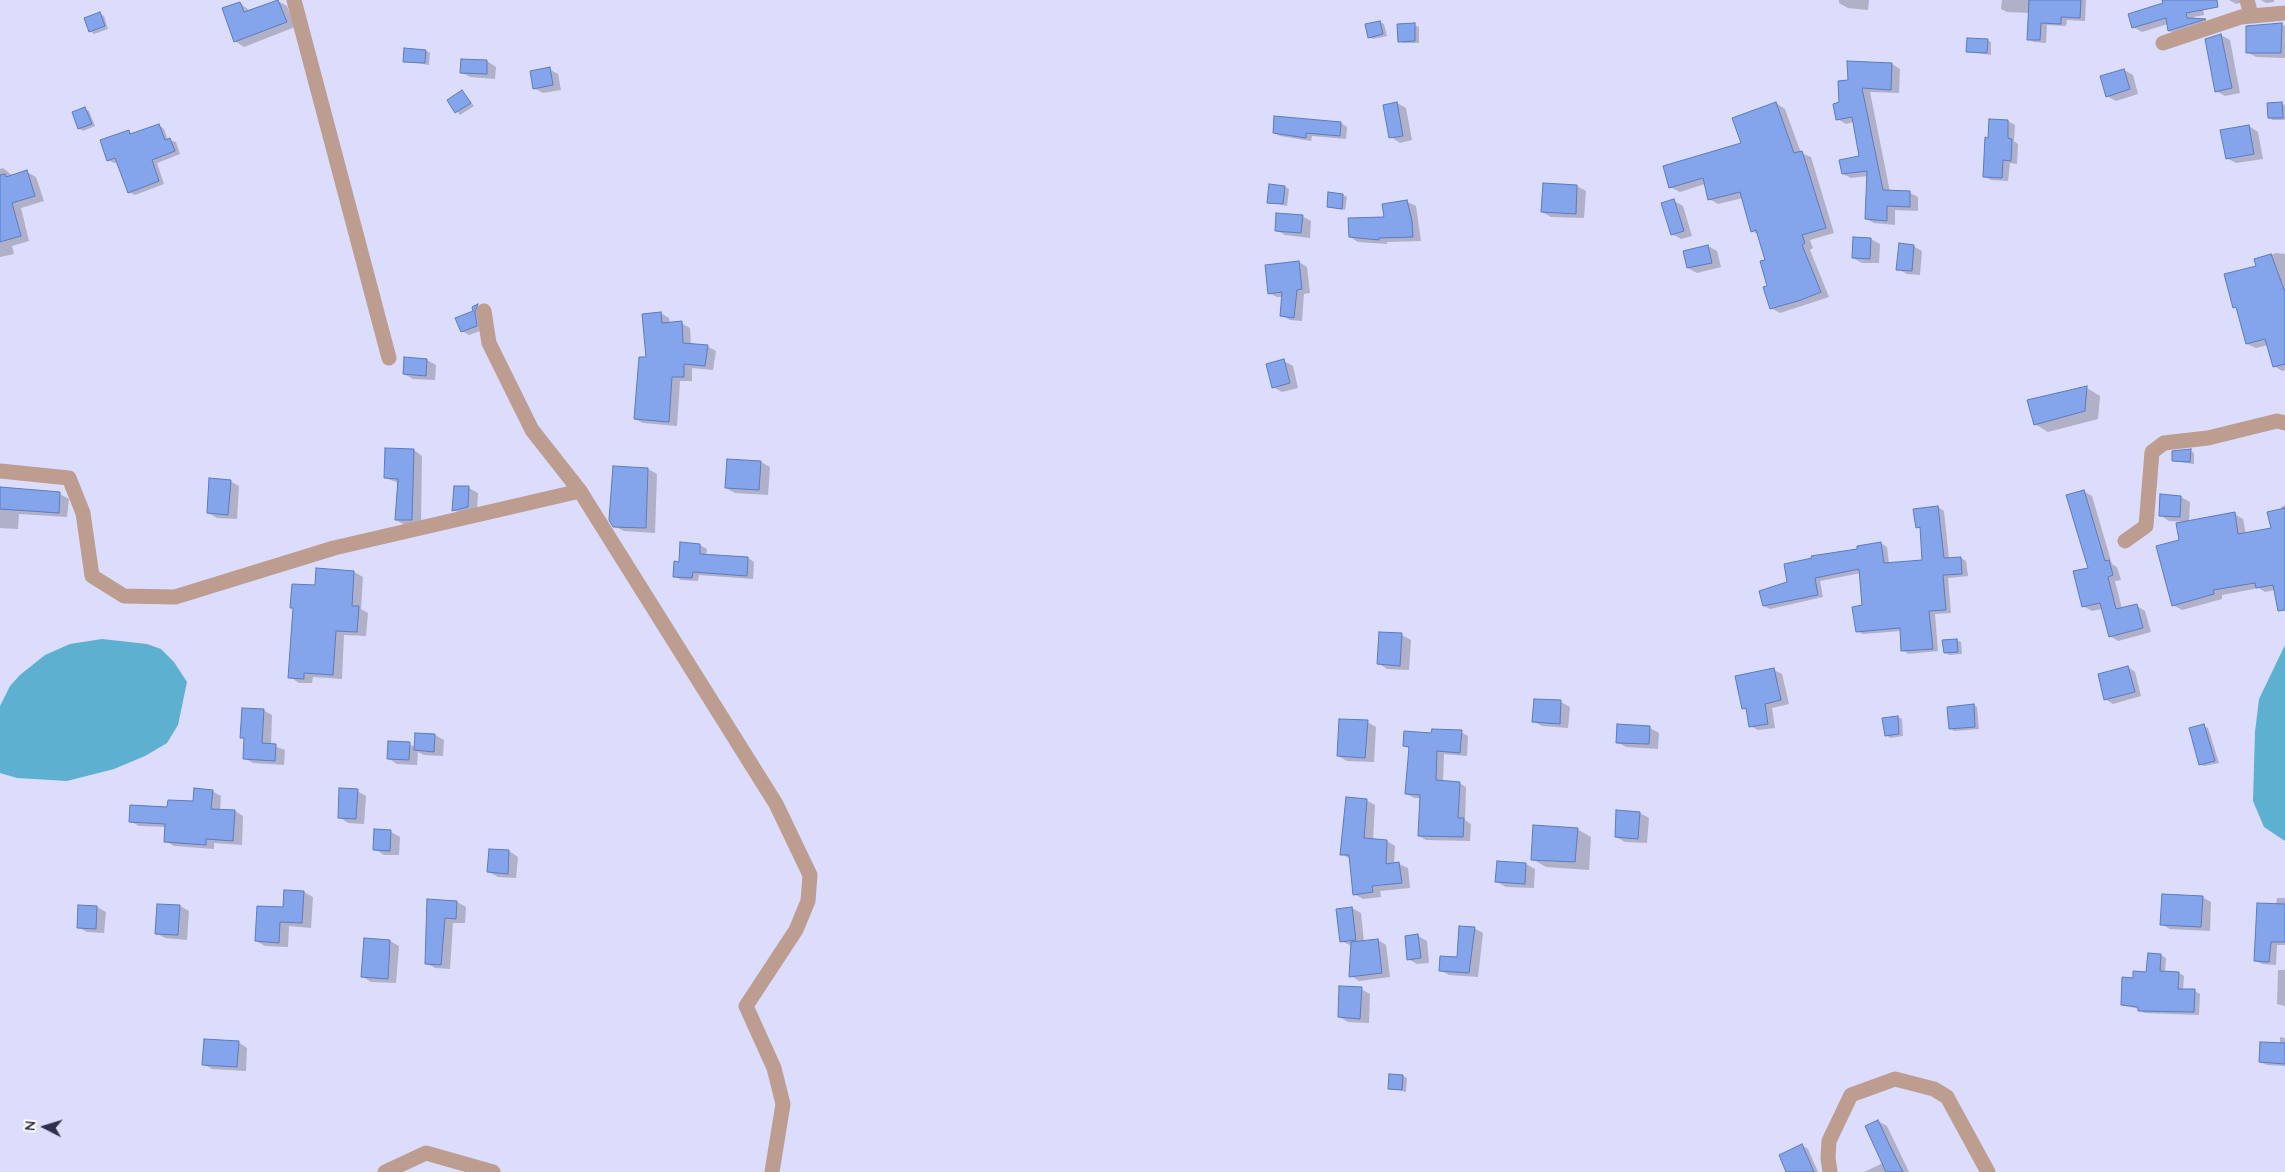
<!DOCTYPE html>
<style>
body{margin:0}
#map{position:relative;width:2285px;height:1172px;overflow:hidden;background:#dcdcfc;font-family:Quicksand,sans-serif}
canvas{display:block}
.north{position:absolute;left:20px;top:1102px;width:50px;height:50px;-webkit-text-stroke:4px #fff;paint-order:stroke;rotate:275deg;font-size:14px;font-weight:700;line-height:20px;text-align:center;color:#302f4e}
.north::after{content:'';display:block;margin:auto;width:18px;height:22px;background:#302f4e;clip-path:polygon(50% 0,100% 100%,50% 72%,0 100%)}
</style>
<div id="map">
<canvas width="2285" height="1172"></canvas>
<div class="north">N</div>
</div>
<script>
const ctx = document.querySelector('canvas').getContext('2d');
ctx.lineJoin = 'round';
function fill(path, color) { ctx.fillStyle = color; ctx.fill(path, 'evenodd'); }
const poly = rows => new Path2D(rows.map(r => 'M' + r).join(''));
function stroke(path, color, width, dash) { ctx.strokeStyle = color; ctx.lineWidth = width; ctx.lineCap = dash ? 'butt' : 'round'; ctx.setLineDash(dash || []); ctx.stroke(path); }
const water = poly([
 [102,639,147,644,161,649,174,662,187,682,178,725,167,743,145,756,114,769,67,781,17,778,0,773,0,706,10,686,20,675,45,655,70,644],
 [2285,645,2285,841,2264,827,2253,801,2255,732,2259,699]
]);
const shadow = poly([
 [1839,0,1869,0,1868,10,1848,8,1839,3],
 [2002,0,2086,0,2085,21,2067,20,2066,26,2047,25,2046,43,2034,42,2028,39,2029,13,2007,12,2001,9],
 [2163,0,2202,0,2204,15,2194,17,2195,20,2205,20,2212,24,2178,35,2169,31,2168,24,2142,32,2133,27,2164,4],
 [2229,0,2249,0,2236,4],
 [2261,0,2274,0,2274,2,2266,3],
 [278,1,287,6,295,27,244,47,235,41,240,3,250,11],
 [100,14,104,16,108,29,94,34,90,31],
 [1380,22,1384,24,1387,36,1373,39,1369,37],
 [2281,24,2285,26,2285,58,2256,57,2247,52],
 [1415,25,1419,27,1419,43,1403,43,1399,41],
 [2221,35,2230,40,2240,93,2225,96,2216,91],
 [1987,40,1991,42,1991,55,1968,52],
 [426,51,430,53,429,65,404,61],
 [487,61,496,67,495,79,470,77,461,72],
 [1892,64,1900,69,1899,93,1870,92,1890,192,1910,193,1918,197,1918,211,1895,210,1895,225,1874,223,1866,219,1868,176,1851,178,1843,174,1861,157,1854,122,1846,124,1837,119,1840,104,1850,81],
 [549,69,558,74,561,90,543,93,534,88],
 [2124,70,2133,75,2138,94,2116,101,2107,96],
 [463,92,474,106,460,115,448,100],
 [1397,103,1406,108,1412,140,1400,143,1391,137],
 [1776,103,1785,109,1801,153,1811,157,1834,233,1810,240,1813,248,1810,250,1829,297,1780,313,1771,308,1767,261,1759,235,1752,231,1743,198,1718,204,1709,199,1705,184,1680,192,1670,187,1742,144],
 [2282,104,2285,105,2285,120,2273,120,2269,118],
 [85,109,89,111,95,126,83,131,79,128],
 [1275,118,1341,123,1347,127,1346,139,1312,136,1311,141,1280,136,1274,133],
 [1990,120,2008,121,2015,125,2014,141,2018,144,2017,164,2010,163,2008,181,1991,180,1985,177],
 [159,125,164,129,168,140,176,142,180,154,157,163,164,184,135,195,129,192,118,162,114,163,108,160,129,132,134,134],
 [2249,126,2258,132,2263,159,2236,163,2227,158],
 [3,168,13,176,27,172,36,177,44,201,21,208,29,241,12,246,14,254,0,257,0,169],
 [1577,186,1586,191,1584,218,1551,217,1542,212],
 [1285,187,1289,189,1287,206,1269,202],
 [1343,195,1347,197,1345,210,1328,207],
 [1674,201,1683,206,1692,236,1681,239,1672,234],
 [1407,202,1416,206,1421,241,1387,242,1387,244,1358,242,1350,237,1385,219],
 [1302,216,1311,221,1310,238,1285,235,1276,230],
 [1871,239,1880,244,1879,263,1862,263,1853,258],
 [1708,246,1717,251,1721,267,1697,273,1688,268],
 [1913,246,1922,251,1920,275,1907,274,1898,269],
 [2276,253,2285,254,2285,370,2282,371,2274,366,2268,345,2256,348,2247,344,2237,309,2234,307,2257,267,2255,260],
 [1299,262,1307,267,1310,293,1304,294,1302,321,1290,320,1282,316,1283,297,1277,297,1269,293],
 [477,306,484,310,483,330,469,335,462,331,475,312,473,307],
 [661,313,669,318,670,324,681,323,690,328,691,345,707,346,716,351,713,370,692,368,692,381,680,381,677,426,643,423,635,419,648,359],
 [427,360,436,365,435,380,413,379,404,374],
 [1284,361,1293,366,1298,388,1282,392,1273,387],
 [2087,388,2100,396,2098,419,2048,432,2035,424],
 [414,450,422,456,421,525,405,525,396,520,399,483,385,478],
 [2191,451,2194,453,2194,464,2173,461],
 [761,462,770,467,768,495,735,493,726,488],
 [648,469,657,474,655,533,624,531,614,526],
 [230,481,239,486,237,519,217,518,208,513],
 [0,488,60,494,69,499,67,517,19,514,18,529,0,528],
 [469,488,478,493,477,512,463,515,454,510],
 [2083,491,2092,496,2112,564,2117,567,2121,580,2115,581,2122,609,2137,606,2145,611,2151,632,2118,641,2110,636,2102,609,2092,611,2083,606,2090,569],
 [2161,496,2181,497,2190,502,2189,522,2234,514,2243,519,2246,534,2272,529,2282,510,2281,507,2285,505,2285,610,2278,606,2275,590,2265,592,2259,588,2222,595,2222,599,2182,610,2173,605,2180,541,2187,522,2169,521,2160,515],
 [1938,507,1944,511,1949,559,1961,558,1966,561,1968,576,1948,578,1951,613,1935,614,1938,651,1908,654,1903,650,1901,631,1863,634,1857,631,1864,606,1861,573,1820,581,1823,597,1770,609,1764,606,1789,583,1859,550,1881,543,1887,547,1889,564,1924,561,1921,529,1917,527],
 [681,544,700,545,707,549,706,556,748,558,754,562,753,579,699,575,698,581,681,580,674,576,680,563],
 [354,572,363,577,361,609,368,613,366,636,344,635,342,679,313,677,312,683,299,683,290,677,294,609,292,607,317,586],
 [1402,635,1411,640,1409,670,1387,669,1378,663],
 [1957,640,1961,642,1962,654,1949,655,1945,652],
 [2128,667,2135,672,2141,696,2113,704,2105,699],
 [1774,670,1782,674,1789,704,1772,708,1775,728,1758,730,1750,726,1748,711,1743,708],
 [1561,702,1570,707,1568,728,1542,726,1533,721],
 [1973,705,1977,707,1979,729,1954,731,1950,728],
 [263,710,272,715,271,745,285,750,284,765,253,763,244,758,245,739,241,737],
 [1898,717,1902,719,1903,736,1890,738,1886,735],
 [1367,722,1376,727,1374,762,1347,761,1338,756],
 [2204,726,2208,728,2219,763,2204,766,2200,764],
 [1650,728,1659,733,1658,749,1626,747,1617,742],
 [1461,732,1468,736,1467,756,1444,754,1443,782,1459,783,1466,787,1465,820,1471,824,1470,841,1426,840,1419,836,1421,798,1414,798,1407,794,1410,749,1405,746,1432,734],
 [435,735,444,740,443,756,424,755,418,752,417,765,397,764,388,758,409,744,415,747],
 [212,791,221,796,220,811,235,811,243,816,242,845,214,843,214,849,174,846,166,841,166,827,139,826,130,821,169,808,195,802],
 [357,791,366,796,364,824,348,823,339,817],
 [1366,800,1375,805,1373,840,1387,841,1395,846,1394,864,1399,864,1408,868,1410,888,1380,891,1381,897,1363,899,1354,894,1350,859,1342,854],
 [1640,813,1649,818,1647,843,1625,842,1616,837],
 [1577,829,1591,837,1589,870,1546,867,1532,859],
 [376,831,391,832,400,837,399,855,384,855,375,849],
 [509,851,518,857,516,878,498,877,489,872],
 [1498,862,1526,864,1535,869,1534,888,1506,887,1497,882],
 [304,892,313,897,311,928,289,926,288,947,265,946,256,941,284,908],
 [2202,897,2211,902,2210,931,2170,929,2161,924],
 [2277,898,2285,898,2285,945,2277,945,2276,965,2262,964,2255,960,2276,905],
 [428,900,457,902,466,907,465,923,453,923,450,969,435,968,426,963],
 [180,906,189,911,187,940,165,938,156,933],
 [97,907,106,912,104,933,87,932,78,927],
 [1352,908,1361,913,1364,942,1378,940,1386,945,1390,977,1359,981,1351,976,1352,946,1341,941,1337,910],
 [1474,928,1483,933,1478,977,1449,975,1440,970,1458,958],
 [1418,936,1427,941,1429,963,1417,964,1408,959],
 [390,941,399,946,396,983,371,982,362,976],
 [2149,955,2161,955,2166,958,2165,972,2179,973,2184,976,2183,990,2195,991,2200,994,2199,1015,2144,1013,2139,1009,2122,1005,2134,979,2148,973],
 [2278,970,2285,970,2285,1006,2277,1004],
 [1361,989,1370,994,1369,1023,1348,1022,1339,1017],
 [2280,1037,2285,1038,2285,1066,2267,1065,2260,1062,2280,1044],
 [238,1042,247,1048,246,1071,212,1069,203,1064],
 [1403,1076,1407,1078,1406,1092,1390,1088],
 [1878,1121,1887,1126,1909,1172,1864,1172,1883,1163],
 [1802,1145,1808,1149,1818,1172,1788,1172]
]);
const building = poly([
 [278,0,287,22,234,42,222,8,240,2,244,12,278,0],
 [2029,0,2081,0,2080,18,2061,17,2061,24,2041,23,2040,40,2027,40,2029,0],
 [2162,0,2217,0,2218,7,2186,13,2187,18,2206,19,2168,31,2166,18,2132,28,2128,14,2163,3,2162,0],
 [100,12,105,26,89,32,84,18,100,12],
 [1380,21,1383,34,1368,38,1365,24,1380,21],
 [1415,23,1415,41,1398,42,1397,24,1415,23],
 [2282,23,2281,53,2246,53,2246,26,2282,23],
 [2221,34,2232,88,2215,92,2205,39,2221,34],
 [1967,38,1988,39,1987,53,1966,52,1967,38],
 [404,48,426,50,425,63,403,62,404,48],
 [461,59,487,60,487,74,460,73,461,59],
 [1847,61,1892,63,1891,90,1862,88,1883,190,1910,191,1910,207,1887,206,1887,221,1865,219,1867,171,1842,174,1839,160,1859,156,1852,117,1836,120,1833,104,1839,102,1838,81,1848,80,1847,61],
 [550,67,553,85,533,89,530,71,550,67],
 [2124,69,2130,89,2106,97,2100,76,2124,69],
 [462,90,471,103,455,113,447,100,462,90],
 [1397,102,1403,136,1389,138,1383,105,1397,102],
 [1776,102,1794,153,1802,151,1826,228,1802,235,1805,243,1802,245,1821,292,1801,300,1770,309,1763,287,1767,286,1760,261,1765,260,1756,230,1751,232,1740,192,1708,200,1703,178,1669,188,1663,166,1741,143,1732,118,1776,102],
 [2282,102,2283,118,2268,118,2267,103,2282,102],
 [85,107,92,124,78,129,72,112,85,107],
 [1274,116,1341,122,1340,136,1306,133,1306,138,1273,133,1274,116],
 [1989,119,2008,120,2008,138,2012,139,2011,161,2003,160,2002,178,1983,177,1985,137,1988,138,1989,119],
 [159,124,165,140,170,138,175,151,152,160,159,181,128,193,115,158,107,161,100,140,129,130,130,134,159,124],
 [2249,125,2254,154,2226,159,2220,130,2249,125],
 [27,170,35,196,12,203,21,236,0,242,0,175,5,174,6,177,27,170],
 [1543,183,1577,185,1576,214,1541,212,1543,183],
 [1269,184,1285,186,1283,204,1267,203,1269,184],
 [1328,192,1343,194,1342,209,1327,207,1328,192],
 [1674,199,1684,231,1671,235,1661,203,1674,199],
 [1407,200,1412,221,1413,237,1379,238,1379,240,1349,237,1348,218,1384,217,1382,204,1407,200],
 [1276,213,1303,215,1301,233,1275,231,1276,213],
 [1853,237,1871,238,1870,259,1852,258,1853,237],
 [1899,243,1914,245,1912,271,1896,270,1899,243],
 [1708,245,1712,263,1687,268,1683,251,1708,245],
 [2271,254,2285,292,2285,364,2273,367,2265,339,2246,344,2236,307,2233,308,2224,274,2256,266,2254,259,2271,254],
 [1299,261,1302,289,1297,290,1294,318,1280,316,1282,292,1268,294,1265,265,1299,261],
 [478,304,475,312,477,326,461,332,455,318,473,311,472,307,478,304],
 [661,312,662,323,682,321,683,343,708,345,705,366,684,364,684,377,672,377,669,422,634,419,639,357,646,357,642,314,661,312],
 [404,357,427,359,426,376,403,374,404,357],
 [1284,359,1290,383,1272,388,1266,364,1284,359],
 [2087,386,2085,411,2034,425,2027,400,2087,386],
 [385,448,414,449,412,520,395,520,398,479,384,478,385,448],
 [2191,449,2190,462,2172,461,2172,451,2191,449],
 [727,459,761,461,759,490,725,488,727,459],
 [613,466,648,468,646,528,613,527,609,520,613,466],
 [209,478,231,480,228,515,207,513,209,478],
 [454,486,469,486,468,507,452,511,454,486],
 [0,487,60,492,59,513,0,509,0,487],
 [2084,490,2105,561,2109,560,2113,575,2108,577,2116,609,2137,604,2143,628,2109,637,2100,603,2082,607,2073,571,2088,568,2066,495,2084,490],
 [2160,494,2181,496,2180,517,2159,516,2160,494],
 [1938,506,1944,558,1961,557,1962,574,1943,575,1946,610,1929,611,1933,649,1901,651,1900,628,1856,632,1852,607,1862,605,1859,569,1815,578,1818,595,1763,606,1759,591,1787,582,1784,564,1812,558,1811,556,1857,549,1857,546,1881,542,1884,563,1922,560,1920,527,1916,528,1913,509,1938,506],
 [2285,508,2285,610,2278,611,2273,585,2256,588,2255,583,2213,590,2214,594,2172,606,2156,546,2179,540,2176,523,2235,512,2238,534,2271,528,2267,512,2285,508],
 [680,542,700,544,700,554,748,557,747,576,693,572,692,578,673,577,674,561,679,562,680,542],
 [316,568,354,571,352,606,359,606,357,632,336,631,333,675,304,673,304,679,288,678,293,608,290,608,292,584,315,585,316,568],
 [1379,632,1402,633,1400,666,1377,664,1379,632],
 [1957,639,1958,652,1944,653,1942,640,1957,639],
 [2128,666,2135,692,2104,700,2098,674,2128,666],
 [1774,668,1781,700,1765,704,1768,724,1749,727,1746,708,1742,709,1735,676,1774,668],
 [1534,699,1561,700,1560,724,1532,722,1534,699],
 [1974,704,1975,727,1949,729,1947,707,1974,704],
 [242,708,264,709,262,743,276,744,275,761,243,759,244,738,240,738,242,708],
 [1898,716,1899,734,1885,736,1882,718,1898,716],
 [1339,719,1368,720,1365,758,1337,756,1339,719],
 [1617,724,1650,726,1649,744,1616,743,1617,724],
 [2204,724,2215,761,2199,765,2189,728,2204,724],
 [1432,729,1462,730,1460,753,1437,751,1436,780,1460,782,1458,818,1464,818,1463,837,1418,836,1420,795,1405,794,1409,747,1403,746,1404,731,1431,733,1432,729],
 [415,733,435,734,434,752,414,750,415,733],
 [388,741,410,742,409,760,387,759,388,741],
 [194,788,213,790,211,809,235,810,233,841,206,839,206,845,164,842,165,824,129,822,130,805,167,807,168,800,193,801,194,788],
 [339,788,358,789,356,819,338,818,339,788],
 [1346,797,1367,799,1364,838,1387,840,1386,864,1399,862,1402,883,1372,886,1373,892,1353,895,1349,855,1340,855,1346,797],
 [1616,810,1640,812,1638,839,1615,837,1616,810],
 [1533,825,1578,828,1575,862,1531,860,1533,825],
 [374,829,391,830,390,851,373,850,374,829],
 [489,849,509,850,508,874,487,872,489,849],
 [1497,861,1526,863,1525,884,1495,882,1497,861],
 [284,890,304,891,302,923,280,922,279,943,255,941,257,906,283,907,284,890],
 [2162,894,2203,896,2201,927,2160,925,2162,894],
 [427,899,457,901,456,919,445,918,441,965,425,964,427,899],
 [2257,903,2285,904,2285,942,2271,942,2269,962,2254,961,2257,903],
 [157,904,180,905,178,935,155,934,157,904],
 [78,905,97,906,96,929,77,928,78,905],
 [1352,907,1356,940,1340,942,1336,909,1352,907],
 [1459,926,1475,927,1469,973,1439,971,1440,956,1457,957,1459,926],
 [1418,934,1421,958,1407,960,1405,936,1418,934],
 [364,938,390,940,388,979,361,977,364,938],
 [1378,939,1382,973,1349,977,1351,942,1378,939],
 [2148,953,2161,954,2160,971,2179,972,2178,989,2195,989,2194,1012,2138,1011,2138,1007,2121,1005,2122,977,2133,978,2133,971,2146,972,2148,953],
 [1339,986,1362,987,1360,1019,1338,1017,1339,986],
 [204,1039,239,1041,237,1067,202,1065,204,1039],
 [2260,1042,2285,1043,2285,1064,2259,1062,2260,1042],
 [1389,1074,1403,1075,1402,1090,1388,1089,1389,1074],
 [1878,1120,1890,1146,1903,1172,1886,1172,1865,1126,1878,1120],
 [1802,1144,1814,1172,1786,1172,1779,1155,1802,1144]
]);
const street = poly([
 [294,0,389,358],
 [2247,0,2251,15],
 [2163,43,2241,17,2285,13],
 [484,311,489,343,532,430,580,491,776,804,810,875,808,901,796,930,746,1006,774,1068,783,1104,772,1172],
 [0,471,69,478,83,513,92,576,124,596,175,597,334,548,580,491],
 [2125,541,2146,526,2152,452,2164,443,2208,438,2277,421,2285,423],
 [385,1172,426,1153,493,1172],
 [1830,1172,1828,1158,1829,1141,1851,1095,1895,1079,1934,1089,1947,1097,1988,1172]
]);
fill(water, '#5db0cf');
fill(shadow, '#0003');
fill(building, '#84a5ec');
stroke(building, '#5c7abd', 1);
stroke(street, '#bc9d8f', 15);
</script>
